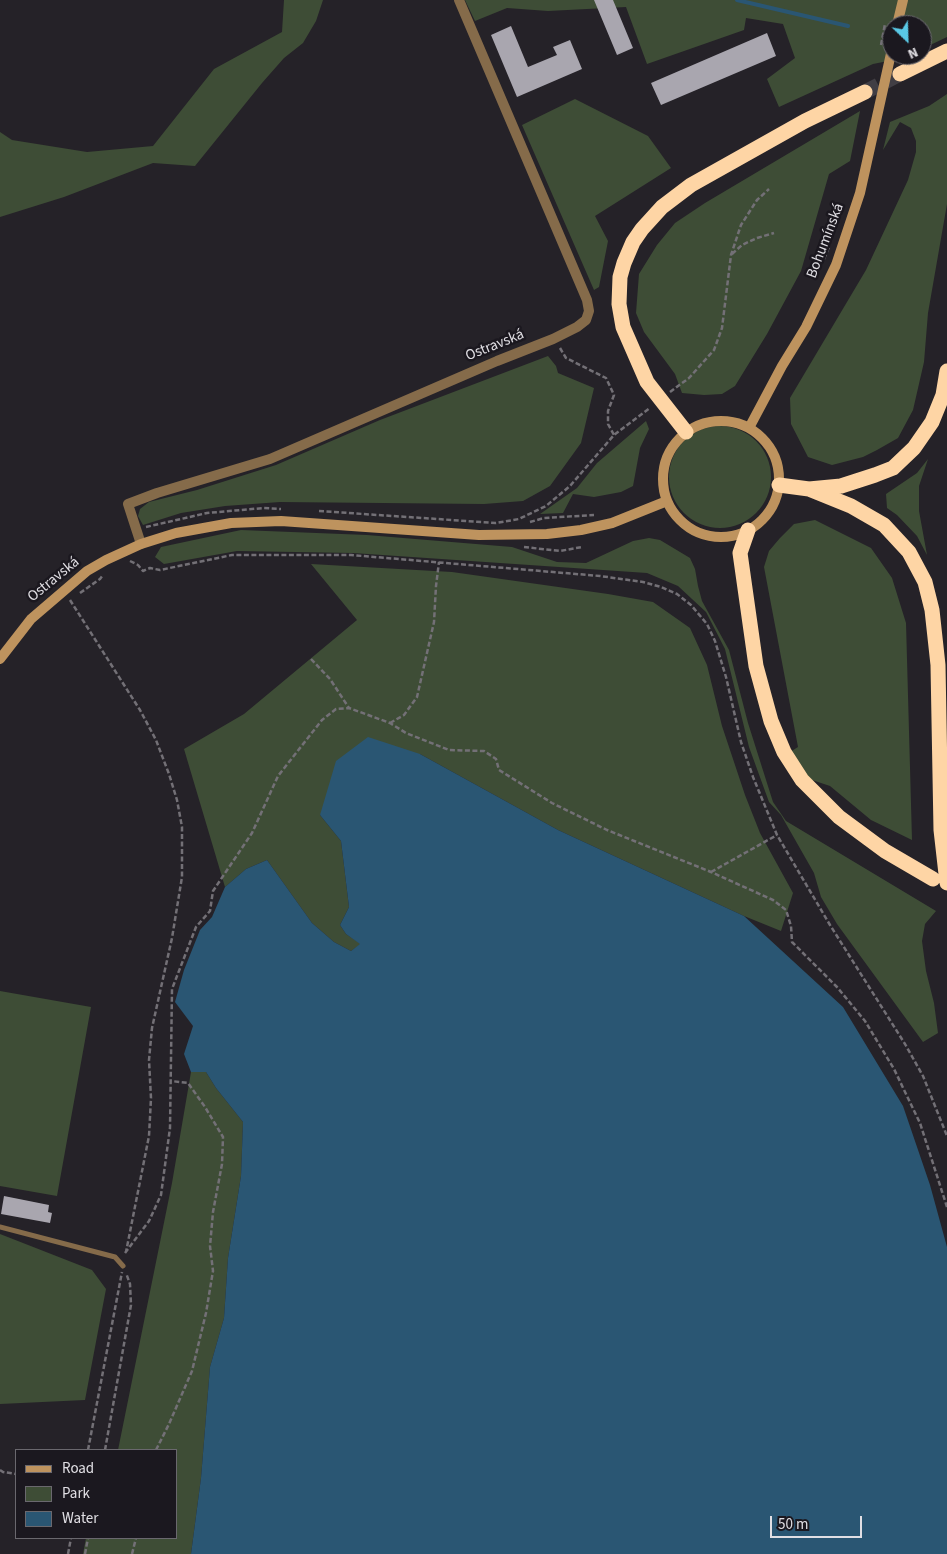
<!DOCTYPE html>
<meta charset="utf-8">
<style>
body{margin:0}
#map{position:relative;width:947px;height:1554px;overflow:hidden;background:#252228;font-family:"Source Sans 3",sans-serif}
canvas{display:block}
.legend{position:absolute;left:15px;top:1449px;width:162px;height:90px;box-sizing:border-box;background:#1b181f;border:1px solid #6a686e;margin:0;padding:6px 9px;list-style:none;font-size:15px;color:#e1dfe4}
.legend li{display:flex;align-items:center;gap:10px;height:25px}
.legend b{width:25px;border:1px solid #6a686e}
.north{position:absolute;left:882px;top:15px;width:50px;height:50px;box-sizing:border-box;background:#1b181f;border:1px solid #6a686e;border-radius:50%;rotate:156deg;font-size:14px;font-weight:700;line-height:20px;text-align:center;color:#e1dfe4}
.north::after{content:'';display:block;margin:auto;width:18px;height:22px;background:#59c8e5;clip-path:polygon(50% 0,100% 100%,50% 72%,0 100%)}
.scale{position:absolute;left:770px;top:1516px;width:92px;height:22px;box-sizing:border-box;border:2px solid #e1dfe4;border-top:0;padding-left:6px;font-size:15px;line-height:18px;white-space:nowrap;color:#e1dfe4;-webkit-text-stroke:4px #1b181f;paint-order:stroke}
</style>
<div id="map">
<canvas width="947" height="1554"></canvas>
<ul class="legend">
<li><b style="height:6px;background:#be935e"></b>Road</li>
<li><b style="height:14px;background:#3e4d36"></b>Park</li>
<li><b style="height:14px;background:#2a5673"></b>Water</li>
</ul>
<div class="north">N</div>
<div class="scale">50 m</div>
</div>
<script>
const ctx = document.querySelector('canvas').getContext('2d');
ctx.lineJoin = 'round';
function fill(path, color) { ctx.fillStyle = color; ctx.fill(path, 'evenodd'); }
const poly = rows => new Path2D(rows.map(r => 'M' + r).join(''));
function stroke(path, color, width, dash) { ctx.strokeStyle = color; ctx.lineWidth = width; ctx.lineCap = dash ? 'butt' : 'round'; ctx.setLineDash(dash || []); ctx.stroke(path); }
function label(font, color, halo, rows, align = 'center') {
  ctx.font = font + ' "Source Sans 3",sans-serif'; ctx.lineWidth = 5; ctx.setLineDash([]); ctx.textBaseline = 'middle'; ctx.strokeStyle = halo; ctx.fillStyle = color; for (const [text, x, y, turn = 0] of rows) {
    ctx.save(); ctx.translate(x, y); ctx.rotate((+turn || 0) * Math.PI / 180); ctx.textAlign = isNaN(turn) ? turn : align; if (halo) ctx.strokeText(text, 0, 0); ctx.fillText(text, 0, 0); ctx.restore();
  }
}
const green = poly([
 [284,0,323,0,316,21,303,43,284,58,262,83,195,166,153,163,64,197,0,217,0,132,12,140,87,152,153,146,214,69,282,32],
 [465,0,947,0,947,37,922,49,922,25,892,25,892,55,909,55,903,58,873,64,779,107,767,79,795,58,783,24,746,18,744,30,647,64,626,7,548,11,507,8,475,21],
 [947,94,947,204,928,313,924,362,913,410,898,438,877,450,863,457,832,465,808,457,791,424,790,398,866,270,908,180,916,152,916,141,911,128,900,122,883,150,890,122,929,106],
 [575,99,648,136,671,168,595,216,608,241,599,287,594,290,522,125],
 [860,111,850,161,829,174,801,271,767,334,735,386,722,394,704,395,682,393,675,374,644,332,636,313,639,274,657,245,675,223,705,203],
 [548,356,556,366,558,373,594,388,581,443,550,486,523,501,484,504,280,502,225,506,181,513,143,525,138,516,140,509,149,502,197,490,276,465,380,420],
 [646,421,649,429,640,448,633,486,621,492,594,497,573,494,563,513,540,514,577,488,597,463],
 '669 477a51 51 0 1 1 102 0a51 51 0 1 1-102 0Z',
 [928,459,919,486,919,511,927,555,917,536,897,515,887,508,886,494,917,473],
 [815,520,871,548,892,578,906,623,912,840,871,820,830,786,806,778,790,752,798,747,764,567,769,551,780,538,794,524],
 [241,530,367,535,512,547,557,562,586,563,633,541,649,538,660,540,690,558,695,569,698,586,702,601,729,650,748,723,773,802,786,821,936,911,925,924,922,941,926,971,934,1003,938,1033,923,1042,837,924,821,897,814,873,781,815,769,802,749,747,725,649,706,612,678,586,647,573,353,553,237,551,164,564,155,557,161,547],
 [311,564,452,572,608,594,653,602,690,628,707,665,722,726,745,795,760,833,793,893,781,931,744,916,558,830,420,754,320,815,341,841,349,907,340,925,346,934,361,944,351,951,334,942,312,923,267,860,246,869,225,887,184,749,244,714,357,620],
 [0,991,91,1007,57,1196,0,1186],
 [191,1072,206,1072,216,1088,243,1122,241,1176,228,1258,224,1318,210,1367,201,1478,191,1554,83,1554,86,1538,176,1538,176,1450,118,1450,172,1183],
 [0,1234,92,1270,106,1289,85,1400,0,1404]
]);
const water = poly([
 [368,737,420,754,558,830,744,916,843,1007,903,1106,930,1185,947,1247,947,1554,191,1554,201,1478,210,1367,224,1318,228,1258,241,1176,243,1122,216,1088,206,1072,191,1072,184,1054,193,1026,175,1002,184,970,200,930,212,917,225,887,246,869,267,860,312,923,334,942,351,951,360,944,346,934,340,925,349,907,341,841,320,815,336,761]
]);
const stream = poly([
 [737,0,848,26]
]);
const building = poly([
 [594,0,613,0,633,48,617,55],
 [511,26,528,67,557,55,553,47,570,40,582,69,517,97,491,35],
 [767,33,776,56,661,105,651,83],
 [4,1196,49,1205,48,1212,52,1213,50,1223,1,1214]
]);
const highwayTunnel = poly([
 [865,92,900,74]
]);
const path = poly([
 [881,45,885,24],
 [732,254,742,245,757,238,774,233],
 [824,259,829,247],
 [560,348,566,358,606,378,614,395,608,411,608,424,614,435],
 [670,392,689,378,714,350,722,328,731,255,741,225,757,200,769,189],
 [319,511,496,523,519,519,546,506,570,486,614,435,650,408],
 [530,522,544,518,594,515],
 [146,527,207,513,264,508,281,509],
 [524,547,560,551,582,547],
 [130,561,138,565,143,571,150,568,160,570,232,555,351,555,600,576,643,582,661,587,677,594,691,605,707,624,715,641,726,677,741,742,753,777,777,835,830,925,905,1044,923,1076,947,1136],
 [80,593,100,579,103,575],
 [70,600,140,710,156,740,169,774,177,800,182,827,182,877,172,938,152,1028,149,1060,151,1098,149,1136,126,1252],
 [311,659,330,679,349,708],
 [390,723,404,715,417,697,434,622,436,586,439,562],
 [711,872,777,835],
 [125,1253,149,1221,161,1195,170,1128,172,989,196,927,210,911,213,891,252,833,278,776,322,720,336,709,349,708,390,723,406,733,449,750,484,751,496,759,499,770,552,803,607,830,711,872,773,900,786,910,791,926,792,942,837,987,865,1021,894,1069,920,1123,947,1207],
 [88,1450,122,1272],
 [105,1450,131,1305,130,1284,126,1273],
 [156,1450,169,1424,192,1371,206,1313,213,1271,210,1246,213,1212,222,1164,223,1137,205,1107,188,1083,171,1081],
 [0,1470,3,1472,16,1474],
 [68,1554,71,1538],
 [85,1554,88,1538],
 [132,1554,136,1538]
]);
const lane = poly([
 [0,1227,115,1257,123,1266]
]);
const street = poly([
 [141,544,128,504,157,493,270,459,497,361,553,339,577,327,586,320,589,311,587,300,459,0]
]);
const secondary = poly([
 [897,25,903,0],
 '663 479a58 58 0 1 1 116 0a58 58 0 1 1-116 0Z',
 [749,428,782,366,806,327,836,265,860,193,892,49],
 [0,659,31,619,87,571,106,560,141,544,176,533,231,523,281,521,479,535,547,534,581,530,612,523,667,501]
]);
const highway = poly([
 [900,74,947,51],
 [686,432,647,382,623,327,619,304,620,277,624,263,633,242,642,229,662,207,691,185,805,121,865,92],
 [779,485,809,489,841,486,875,475,893,468,914,448,932,422,943,395,947,371],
 [809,489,851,506,884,525,909,552,925,582,932,610,938,665,941,830,947,883],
 [748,530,740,553,756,666,771,721,784,752,802,780,839,817,885,851,933,879]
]);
const streetNames = [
 ["Bohumínská",826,241,-69],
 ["Ostravská",495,346,-22],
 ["Ostravská",54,580,-39]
];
fill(green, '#3e4d36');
fill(water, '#2a5673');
stroke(stream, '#2a5673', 4);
fill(building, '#a9a6af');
stroke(highwayTunnel, '#413e44', 15, [15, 8]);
stroke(path, '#737076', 2.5, [5, 2.5]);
stroke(lane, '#856b4a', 5);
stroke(street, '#856b4a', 10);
stroke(secondary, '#be935e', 10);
stroke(highway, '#fed5a5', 15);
label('15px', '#e1dfe4', '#1b181f', streetNames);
</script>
